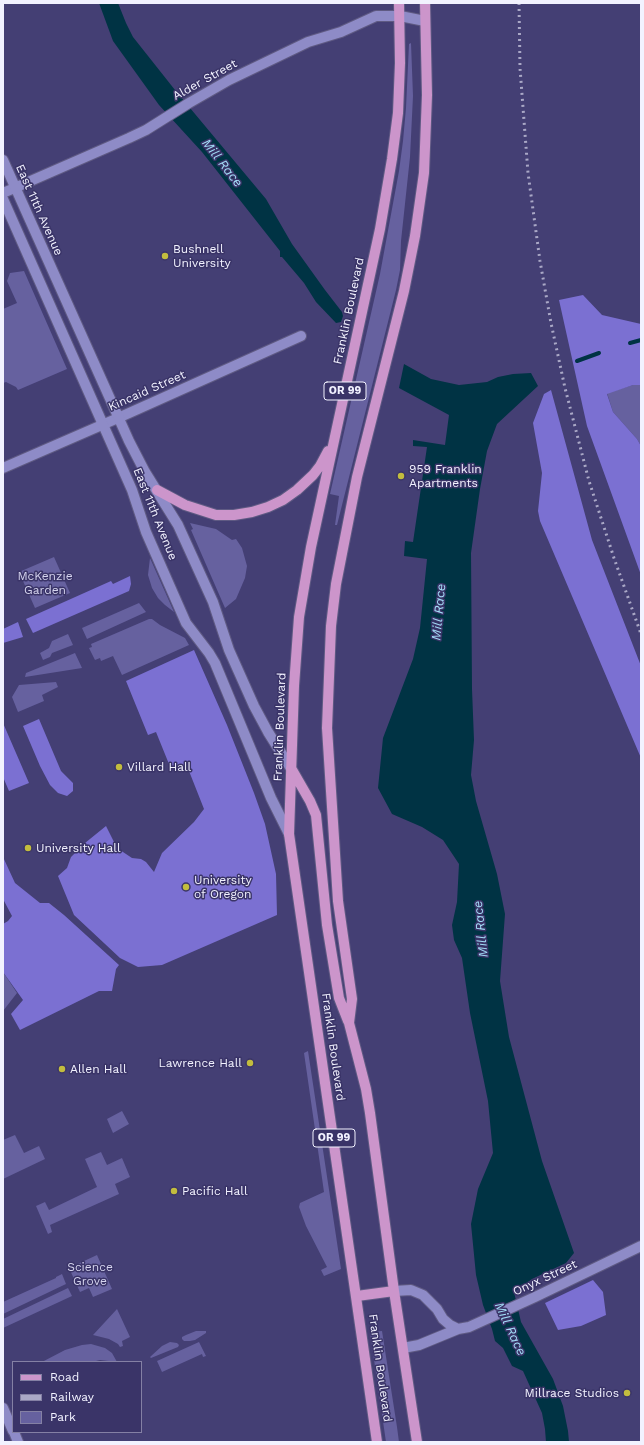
<!DOCTYPE html>
<style>
body{margin:0}
#map{position:relative;width:644px;height:1445px;overflow:hidden;background:#443f74;font-family:"Work Sans",sans-serif}
canvas{display:block}
.frame{position:absolute;inset:0;border:4px solid #f2f2ff;pointer-events:none}
.legend{position:absolute;left:12px;top:1361px;width:130px;height:72px;box-sizing:border-box;background:#3a3468;border:1px solid #8480a4;margin:0;padding:5px 7px;list-style:none;font-size:12px;color:#f2f2ff}
.legend li{display:flex;align-items:center;gap:8px;height:20px}
.legend b{width:20px;border:1px solid #8480a4}
</style>
<div id="map">
<canvas width="644" height="1445"></canvas>
<div class="frame"></div>
<ul class="legend">
<li><b style="height:5px;background:#cc95cb"></b>Road</li>
<li><b style="height:5px;background:#aaa8c6"></b>Railway</li>
<li><b style="height:11px;background:#66619f"></b>Park</li>
</ul>
</div>
<script>
const ctx = document.querySelector('canvas').getContext('2d');
ctx.lineJoin = 'round';
function fill(path, color) { ctx.fillStyle = color; ctx.fill(path, 'evenodd'); }
const poly = rows => new Path2D(rows.map(r => 'M' + r).join(''));
function stroke(path, color, width, dash) { ctx.strokeStyle = color; ctx.lineWidth = width; ctx.lineCap = dash ? 'butt' : 'round'; ctx.setLineDash(dash || []); ctx.stroke(path); }
function label(font, color, halo, rows, align = 'center') {
  ctx.font = font + ' "Work Sans",sans-serif'; ctx.lineWidth = 3; ctx.setLineDash([]); ctx.textBaseline = 'middle'; ctx.strokeStyle = halo; ctx.fillStyle = color; for (const [text, x, y, turn = 0] of rows) {
    ctx.save(); ctx.translate(x, y); ctx.rotate((+turn || 0) * Math.PI / 180); ctx.textAlign = isNaN(turn) ? turn : align; if (halo) ctx.strokeText(text, 0, 0); ctx.fillText(text, 0, 0); ctx.restore();
  }
}
const green = poly([
 [411,43,413,96,410,157,401,241,400,270,396,290,337,525,335,525,339,496,330,494,380,274,399,171,403,141,406,108,409,44],
 [24,271,67,369,18,390,16,387,6,382,3,383,3,309,17,303,7,281,10,273],
 [633,385,641,385,641,446,637,439,613,412,607,393],
 [190,523,216,529,232,540,236,539,242,548,247,566,245,578,236,599,225,608,191,530,193,529],
 [54,557,70,593,35,608,19,572],
 [150,558,174,612,165,605,158,598,152,588,148,575],
 [139,603,146,612,87,639,82,628],
 [149,619,152,619,160,625,185,638,189,645,122,675,113,656,101,661,100,658,95,660,89,648,92,647,91,644],
 [68,634,73,645,52,653,50,657,43,660,40,653,49,648,52,641],
 [75,653,82,668,25,677,26,673],
 [56,682,58,687,42,695,44,701,18,712,12,697,19,685],
 [3,972,17,993,3,1011],
 [308,1051,341,1269,324,1276,321,1270,327,1267,306,1226,299,1207,300,1203,324,1192,304,1053],
 [122,1111,129,1124,113,1133,107,1119],
 [15,1135,24,1153,39,1146,45,1159,3,1179,3,1140],
 [101,1152,107,1165,122,1158,130,1177,115,1184,119,1194,50,1225,52,1232,48,1234,36,1206,45,1202,49,1210,97,1187,85,1159],
 [97,1255,112,1289,93,1297,89,1288,80,1292,69,1268],
 [62,1274,66,1284,3,1314,3,1302,56,1278,56,1277],
 [68,1288,72,1296,3,1328,3,1319],
 [117,1309,130,1337,122,1341,123,1346,120,1347,118,1344,109,1339,93,1335],
 [196,1331,206,1331,206,1333,195,1340,190,1341,184,1341,182,1339,182,1337,186,1335],
 [382,1331,397,1427,399,1442,386,1442,370,1332],
 [170,1342,177,1343,179,1345,178,1347,151,1358,150,1357,162,1346],
 [199,1342,206,1356,203,1357,202,1354,162,1372,157,1361],
 [91,1344,105,1348,112,1353,117,1362,100,1360,92,1362,42,1362,65,1350,82,1345]
]);
const forest = poly([
 [583,295,602,315,641,324,641,385,633,385,607,394,613,412,637,439,641,446,641,575,587,426,559,300],
 [551,390,592,540,641,666,641,758,540,521,538,511,542,473,533,423,544,394],
 [130,576,131,584,129,591,33,633,26,619,111,581,113,584],
 [18,622,23,637,3,643,3,629],
 [194,650,227,725,254,793,265,824,276,874,277,915,162,965,138,967,120,958,74,915,58,876,67,868,71,857,85,843,106,826,117,848,132,858,141,859,146,862,154,872,162,853,194,822,204,809,189,771,171,769,156,732,148,735,126,681],
 [39,719,61,771,73,783,73,791,67,796,58,793,50,785,40,766,23,726],
 [3,723,29,783,9,791,3,777],
 [3,857,15,883,40,903,49,903,64,915,119,965,116,969,112,991,99,991,20,1030,11,1014,23,1000,3,972,3,924,8,921,12,916,3,899],
 [593,1280,603,1292,606,1315,581,1326,558,1330,545,1303]
]);
const water = poly([
 [99,3,118,3,126,23,133,37,175,90,266,199,292,244,325,290,342,312,343,316,341,322,336,323,316,302,304,283,282,257,280,257,280,251,202,152,159,105,113,41],
 [404,364,431,379,459,385,487,382,498,377,513,374,531,373,538,386,497,424,487,451,480,489,471,553,472,689,474,740,471,775,476,801,497,874,505,914,500,981,509,1037,542,1161,574,1253,566,1263,532,1279,514,1292,521,1322,553,1379,563,1406,568,1431,569,1442,546,1442,545,1429,542,1413,523,1371,512,1366,503,1348,495,1341,492,1329,483,1305,476,1275,471,1224,478,1189,493,1153,488,1101,470,1013,462,958,454,940,452,925,457,902,459,864,443,840,422,827,392,814,378,788,383,738,413,659,420,628,427,559,404,556,405,541,413,542,427,447,413,446,413,440,445,445,449,415,399,388]
]);
const stream = poly([
 [630,343,641,340],
 [577,361,599,353]
]);
const minor = poly([
 [118,418,301,336],
 [394,1291,411,1290,423,1295,437,1309,443,1319,450,1325,458,1329],
 [403,1348,419,1345,458,1329,469,1327,535,1297,641,1246],
 [3,1408,13,1431],
 [14,1432,18,1442]
]);
const tertiary = poly([
 [3,193,129,138,146,130,189,103,229,80,308,42,341,32,376,16,400,16,425,21],
 [3,468,118,418]
]);
const secondary = poly([
 [3,160,129,441,145,472,178,525,213,602,229,650,254,706,268,732,290,767],
 [3,199,132,490,146,532,186,623,209,653,215,663,271,798,289,834]
]);
const primary = poly([
 [157,490,185,505,216,515,234,515,252,512,268,507,283,500,297,490,313,475,320,466,328,451],
 [291,768,310,801,316,815,327,925,339,998,348,1021],
 [357,1296,394,1291],
 [377,1442,289,834,294,686,299,617,311,547,380,229,392,159,398,113,400,63,399,3],
 [417,1442,394,1291,370,1113,366,1089,349,1023,352,999,338,901,327,728,331,626,336,584,357,477,404,291,415,236,424,173,427,95,425,3]
]);
const rail = poly([
 [519,3,520,68,528,173,540,261,551,323,565,388,589,481,614,558,641,634]
]);
const markers = [
 [165,256,4,"#c3bd3e"],
 [401,476,4,"#c3bd3e"],
 [119,767,4,"#c3bd3e"],
 [28,848,4,"#c3bd3e"],
 [186,887,4,"#c3bd3e"],
 [250,1063,4,"#c3bd3e"],
 [62,1069,4,"#c3bd3e"],
 [174,1191,4,"#c3bd3e"],
 [627,1393,4,"#c3bd3e"]
];
const shields = [
 [345,391,42],
 [334,1138,42]
];
const shieldNames = [
 ["OR 99",345,391],
 ["OR 99",334,1138]
];
const streetNames = [
 ["Alder Street",205,80,-29],
 ["East 11th Avenue",39,210,66],
 ["Franklin Boulevard",349,311,-78],
 ["Kincaid Street",147,391,-24],
 ["East 11th Avenue",155,514,68],
 ["Franklin Boulevard",280,727,-88],
 ["Franklin Boulevard",333,1047,82],
 ["Onyx Street",545,1278,-25],
 ["Franklin Boulevard",380,1368,82]
];
const poiNames = [
 ["Bushnell",173,249],
 ["University",173,263],
 ["959 Franklin",409,469],
 ["Apartments",409,483],
 ["Villard Hall",127,767],
 ["University Hall",36,848],
 ["University",194,880],
 ["of Oregon",194,894],
 ["Lawrence Hall",242,1063,"right"],
 ["Allen Hall",70,1069],
 ["Pacific Hall",182,1191],
 ["Millrace Studios",619,1393,"right"]
];
const parkNames = [
 ["McKenzie",45,576],
 ["Garden",45,590],
 ["Science",90,1267],
 ["Grove",90,1281]
];
const waterNames = [
 ["Mill Race",222,163,52],
 ["Mill Race",439,612,-85],
 ["Mill Race",481,929,-96],
 ["Mill Race",510,1329,65]
];
fill(green, '#66619f');
fill(forest, '#7b70d2');
fill(water, '#034');
stroke(stream, '#034', 4);
stroke(minor, '#5f5a83', 12);
stroke(tertiary, '#5f5a83', 12);
stroke(secondary, '#5f5a83', 12);
stroke(primary, '#5f5a83', 12);
stroke(minor, '#8e8bc7', 10);
stroke(tertiary, '#8e8bc7', 10);
stroke(secondary, '#8e8bc7', 10);
stroke(primary, '#cc95cb', 10);
stroke(rail, '#aaa8c6', 3, [2, 4]);
for (const [x, y, r, color] of markers) { const dot = new Path2D(); dot.arc(x, y, r, 0, 2 * Math.PI); ctx.fillStyle = color; ctx.fill(dot); stroke(dot, '#3a3468', 1.5); }
for (const [x, y, w] of shields) { const box = new Path2D(); box.roundRect(x - w / 2, y - 9, w, 18, 3); ctx.fillStyle = '#3a3468'; ctx.fill(box); stroke(box, '#f2f2ff', 1); }
label('bold 11px', '#f2f2ff', null, shieldNames);
label('12px', '#f2f2ff', '#3a3468', streetNames);
label('12px', '#f2f2ff', '#3a3468', poiNames, 'left');
label('12px', '#d5d4ee', '#3a3468', parkNames);
label('italic 13px', '#a2ddf7', '#3a3468', waterNames);
</script>
